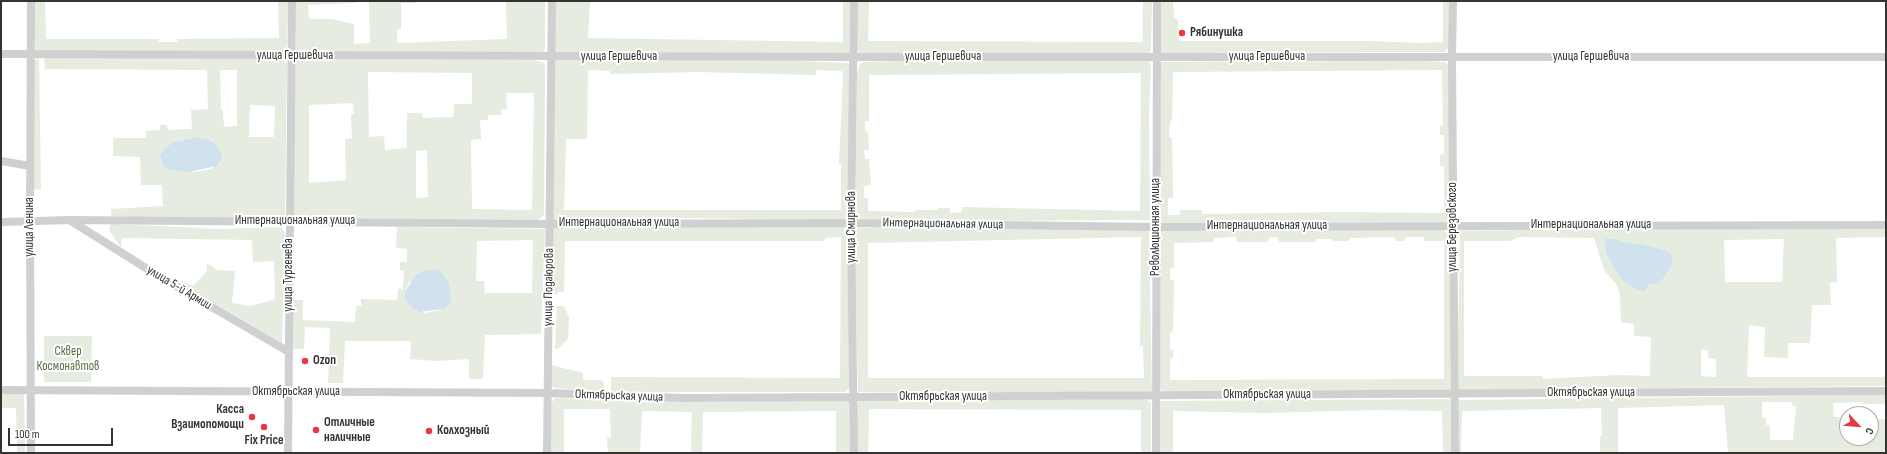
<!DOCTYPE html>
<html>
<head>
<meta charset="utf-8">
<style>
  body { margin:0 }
  #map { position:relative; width:1887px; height:454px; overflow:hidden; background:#fff; font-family:"Sofia Sans Condensed",sans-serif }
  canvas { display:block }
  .frame { position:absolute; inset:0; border:2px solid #333; pointer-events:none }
  .north { position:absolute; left:1839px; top:406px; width:40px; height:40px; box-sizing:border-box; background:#fff; border:1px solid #adadad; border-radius:50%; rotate:116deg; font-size:11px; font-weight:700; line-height:16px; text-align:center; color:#333 }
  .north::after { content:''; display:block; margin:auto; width:14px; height:18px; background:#e63946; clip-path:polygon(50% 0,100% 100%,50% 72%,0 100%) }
  .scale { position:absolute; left:8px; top:428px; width:105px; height:18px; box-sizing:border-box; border:2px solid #333; border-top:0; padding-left:5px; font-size:12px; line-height:14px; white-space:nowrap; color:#333; -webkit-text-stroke:3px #fff; paint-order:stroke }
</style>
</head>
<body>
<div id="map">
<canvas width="1887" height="454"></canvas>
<div class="frame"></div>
<div class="north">С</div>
<div class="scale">100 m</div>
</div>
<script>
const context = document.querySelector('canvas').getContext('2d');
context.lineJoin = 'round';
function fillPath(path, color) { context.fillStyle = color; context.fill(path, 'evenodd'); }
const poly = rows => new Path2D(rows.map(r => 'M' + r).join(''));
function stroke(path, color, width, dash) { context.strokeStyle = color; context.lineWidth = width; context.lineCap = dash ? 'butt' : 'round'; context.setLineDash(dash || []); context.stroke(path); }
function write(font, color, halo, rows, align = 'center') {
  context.font = font + ' "Sofia Sans Condensed",sans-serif'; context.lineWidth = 4; context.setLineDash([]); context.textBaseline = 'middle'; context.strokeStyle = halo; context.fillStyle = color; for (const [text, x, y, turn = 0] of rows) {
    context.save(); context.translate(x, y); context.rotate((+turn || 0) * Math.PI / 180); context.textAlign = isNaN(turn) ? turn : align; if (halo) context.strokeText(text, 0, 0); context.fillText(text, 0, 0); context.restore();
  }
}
const green = poly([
  [33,1,45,1,46,39,159,39,159,42,177,42,177,39,279,38,278,1,288,1,287,44,285,50,279,53,36,50,35,48],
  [296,1,357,1,356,3,308,5,309,19,332,19,354,24,354,44,370,43,369,1,417,1,417,3,401,3,401,29,397,29,397,43,507,39,506,1,545,1,545,49,542,53,297,51,296,48],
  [555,1,590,1,588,38,843,42,843,1,850,1,849,54,555,52],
  [857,1,869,1,868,41,1143,42,1143,1,1152,1,1151,51,1149,53,860,54,856,48],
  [1159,1,1173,1,1174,18,1178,20,1179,41,1369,41,1420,43,1443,42,1443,1,1449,1,1449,46,1445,52,1159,53],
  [39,57,41,190,33,189,34,61],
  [44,57,283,59,287,64,285,216,283,218,196,220,111,216,111,209,163,206,162,185,141,185,140,157,113,156,113,138,146,138,146,131,160,130,160,125,167,125,168,130,192,129,191,110,208,109,207,70,45,69],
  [220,70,237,70,237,126,224,127,223,110,221,110],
  [250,105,275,106,274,137,249,137],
  [198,137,208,139,214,143,221,152,220,163,211,169,196,172,169,170,174,142],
  [296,59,533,60,542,62,545,65,545,73,544,215,538,220,294,218,292,215,294,61],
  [368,72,472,73,472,104,454,104,453,117,423,118,422,113,407,113,407,148,385,150,384,136,369,137],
  [506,93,534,93,532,210,472,209,471,140,481,139,480,120,488,120,488,115,501,115,501,109,507,109],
  [353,103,354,114,351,115,352,138,345,139,346,180,309,183,309,105],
  [427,150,428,197,416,198,416,151],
  [557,59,796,61,848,63,850,65,847,216,843,220,688,218,553,220,555,61],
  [588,70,610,71,610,74,699,72,816,75,816,70,842,71,843,76,839,163,841,164,841,210,564,210,566,139,587,139],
  [936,60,1149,61,1151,67,1149,114,1150,220,941,221,857,219,855,217,857,74,860,64,863,62],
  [1141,73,1140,211,962,207,962,212,950,213,950,208,938,208,938,210,915,210,915,212,868,211,868,198,864,198,864,186,871,185,869,159,865,159,864,150,869,150,868,132,865,131,865,121,869,121,869,75],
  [1419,61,1445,62,1449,65,1451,215,1447,222,1159,223,1160,62],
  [1442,70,1443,126,1440,126,1440,135,1444,135,1444,154,1440,155,1440,166,1444,166,1444,213,1341,212,1202,214,1202,210,1180,210,1180,215,1168,215,1168,198,1173,198,1172,138,1169,137,1170,121,1172,121,1173,72],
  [111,224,221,229,282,227,285,234,282,343,181,284,182,281,193,286,207,271,207,264,211,265,216,270,235,271,232,303,251,306,275,299,274,261,253,262,252,240,122,238,121,248,109,230],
  [1886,225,1886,237,1836,238,1837,282,1830,283,1831,305,1812,305,1810,343,1788,343,1788,358,1764,357,1765,327,1749,325,1747,377,1886,377,1886,386,1457,390,1460,231],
  [1519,237,1594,238,1604,270,1616,284,1620,294,1621,322,1634,324,1634,336,1651,337,1650,376,1619,375,1543,379,1542,376,1464,376,1464,241,1510,241],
  [1617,239,1624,242,1641,244,1651,247,1672,265,1664,278,1657,284,1650,284,1646,290,1615,270,1606,253,1604,240],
  [1784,239,1782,282,1725,282,1724,240],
  [1701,350,1708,350,1708,358,1716,359,1716,377,1701,376],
  [839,226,843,227,848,233,851,384,848,390,845,392,611,392,611,377,840,378,841,237,825,238,825,241,565,241,564,292,558,292,557,295,553,293,553,228],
  [1057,226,1147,229,1149,231,1152,392,858,392,854,228],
  [1141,237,1140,346,1143,346,1144,378,868,378,868,243],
  [397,227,545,229,541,334,485,335,483,379,469,379,469,359,438,361,410,359,411,341,345,341,343,383,328,383,330,328,305,327,304,349,293,349,293,300,303,300,303,320,355,322,356,306,361,306,361,299,397,300,398,289,403,289,404,271,400,270,400,262,407,262,407,249,396,248],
  [533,240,532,293,485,293,484,281,476,281,477,241],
  [410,281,444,309,425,313,405,298,405,290],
  [1442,229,1450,235,1450,390,1163,391,1160,389,1159,230],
  [1236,237,1237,242,1268,242,1269,237,1278,237,1279,242,1315,242,1316,239,1333,239,1333,241,1349,241,1350,238,1395,237,1396,241,1405,241,1405,237,1424,237,1424,241,1444,241,1444,379,1170,380,1170,358,1173,358,1173,350,1170,350,1170,332,1173,331,1174,280,1170,280,1170,269,1174,268,1174,243,1213,242,1214,238],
  [557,306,564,306,569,318,568,339,558,349,555,349],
  [44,336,92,336,91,382,44,382],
  [551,365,583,373,583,380,601,380,604,383,604,392,554,388,551,385],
  [1,393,22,393,24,395,25,453,17,453,16,408,1,408],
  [1886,395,1886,404,1863,404,1863,402,1833,403,1834,417,1847,417,1847,438,1871,438,1871,420,1886,419,1886,453,1728,453,1724,405,1618,408,1618,453,1600,453,1600,436,1602,436,1601,408,1462,411,1461,453,1457,453,1457,400],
  [1762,402,1792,402,1792,406,1796,406,1793,440,1770,440,1770,425,1766,425,1766,418,1762,418],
  [555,398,704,402,851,400,850,453,836,453,836,411,703,412,702,453,691,453,692,412,642,411,640,453,608,453,607,438,611,438,610,409,564,409,564,453,550,453,552,402],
  [1146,399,1151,403,1151,453,1141,453,1141,410,869,409,868,453,855,453,856,400],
  [1450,399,1451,453,1443,453,1442,411,1377,410,1264,413,1173,411,1173,453,1159,453,1160,401]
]);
const water = poly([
  [198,137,208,139,214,143,221,152,222,159,217,166,189,172,169,170,164,166,160,156,164,149,174,142],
  [1604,239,1617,239,1624,242,1641,244,1664,250,1670,253,1672,258,1672,265,1664,278,1657,284,1650,284,1646,290,1643,291,1632,287,1623,281,1615,270,1606,253],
  [434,269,439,270,444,275,449,283,451,301,444,309,419,312,408,304,405,298,405,291,416,275,421,272]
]);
const street = poly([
  [31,1,30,222,31,453],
  [1453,1,1452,57,1455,453],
  [1,54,854,57,1886,57],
  [1,161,30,166],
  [71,221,157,275,289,352],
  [1,222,70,220,550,224,851,223,1156,227,1886,225],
  [1,390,548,393,682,398,1886,391],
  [288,453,292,1],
  [547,453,552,1],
  [854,453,851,223,854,1],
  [1156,453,1157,1]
]);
const markers = [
  [1182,33,4,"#e63946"],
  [305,361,4,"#e63946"],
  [252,417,4,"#e63946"],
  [264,427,4,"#e63946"],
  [316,430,4,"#e63946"],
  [429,431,4,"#e63946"]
];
const poiNames = [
  ["Рябинушка",1190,33],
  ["Ozon",313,361],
  ["Касса",244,410,"right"],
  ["Взаимопомощи",244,425,"right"],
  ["Отличные",324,423],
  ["наличные",324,438],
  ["Колхозный",437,431],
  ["Fix Price",264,441,"center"]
];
const streetNames = [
  ["улица Гершевича",295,56],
  ["улица Гершевича",619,57],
  ["улица Гершевича",943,57],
  ["улица Гершевича",1267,57],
  ["улица Гершевича",1591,57],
  ["Интернациональная улица",295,221],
  ["Интернациональная улица",619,223],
  ["Интернациональная улица",943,224,1],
  ["Интернациональная улица",1591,225],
  ["Интернациональная улица",1267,226],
  ["улица Ленина",30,227,-90],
  ["улица Смирнова",852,227,-90],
  ["Революционная улица",1156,227,-90],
  ["улица Березовского",1453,227,-90],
  ["улица Тургенева",289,275,-90],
  ["улица Подаюрова",549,287,-89],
  ["улица 5-й Армии",179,288,31],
  ["Октябрьская улица",296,392],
  ["Октябрьская улица",1591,393],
  ["Октябрьская улица",1267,395],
  ["Октябрьская улица",619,396,2],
  ["Октябрьская улица",943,397]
];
const parkNames = [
  ["Сквер",68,352],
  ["Космонавтов",68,367]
];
fillPath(green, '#e6ecdf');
fillPath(water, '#cfe2ee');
stroke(street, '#d0d0d0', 8);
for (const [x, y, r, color] of markers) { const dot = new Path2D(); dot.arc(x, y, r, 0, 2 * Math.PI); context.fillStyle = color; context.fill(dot); stroke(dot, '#fff', 1.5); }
write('bold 13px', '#333', '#fff', poiNames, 'left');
write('13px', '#333', '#fff', streetNames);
write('13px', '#56703f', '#fff', parkNames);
</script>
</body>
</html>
